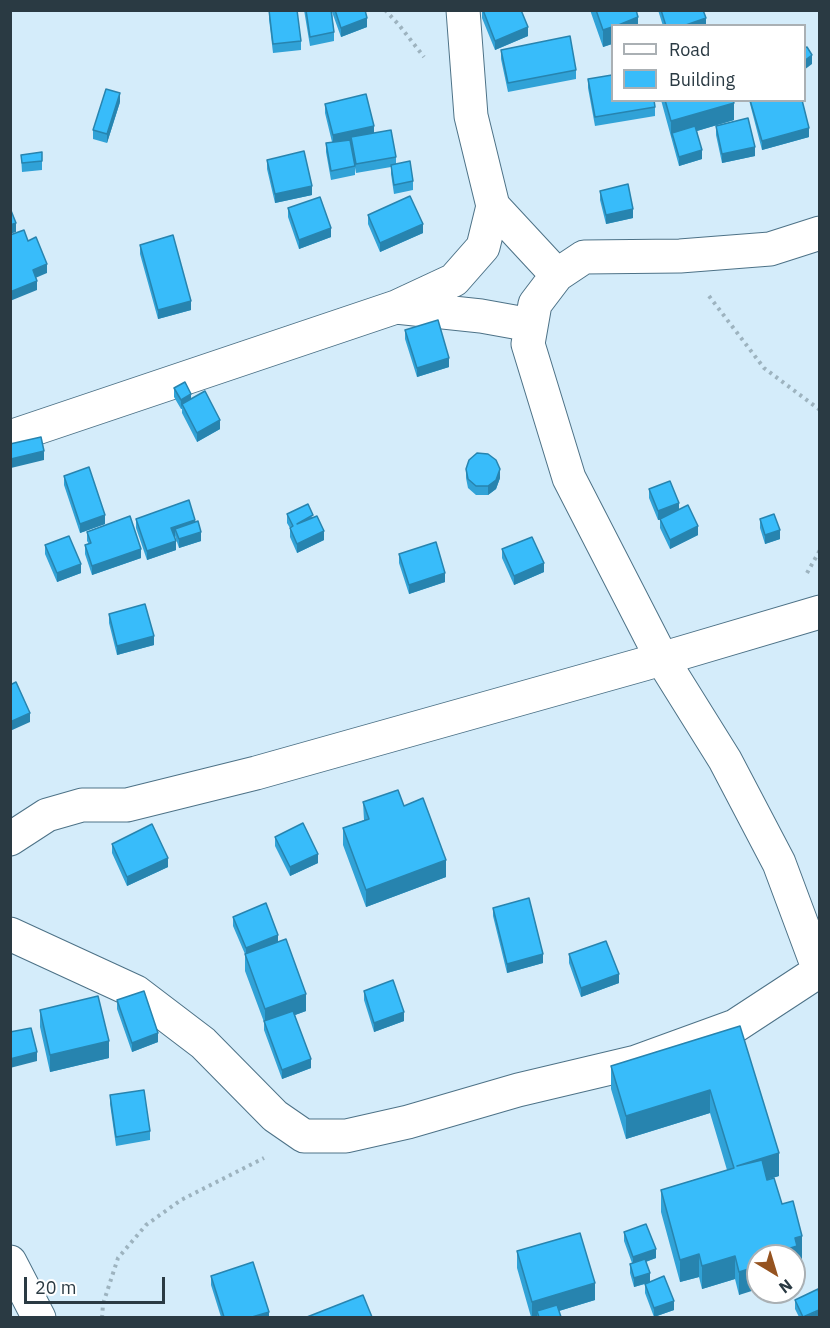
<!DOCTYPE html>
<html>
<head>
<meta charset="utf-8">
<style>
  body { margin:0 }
  #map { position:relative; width:830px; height:1328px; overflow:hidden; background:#d4ecfa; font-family:"IBM Plex Sans",sans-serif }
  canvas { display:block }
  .frame { position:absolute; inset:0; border:12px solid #2a3a43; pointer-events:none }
  .legend { position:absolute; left:611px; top:24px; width:195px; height:78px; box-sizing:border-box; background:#fff; border:2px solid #aab0b4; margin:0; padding:8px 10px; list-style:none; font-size:18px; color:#2a3a43 }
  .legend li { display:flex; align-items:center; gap:12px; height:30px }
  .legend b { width:30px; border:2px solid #aab0b4 }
  .north { position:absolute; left:746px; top:1244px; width:60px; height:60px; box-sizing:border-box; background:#fff; border:2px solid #aab0b4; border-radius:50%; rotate:142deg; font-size:16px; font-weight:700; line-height:24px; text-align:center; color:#2a3a43 }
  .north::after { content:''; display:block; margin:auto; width:21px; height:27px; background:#955320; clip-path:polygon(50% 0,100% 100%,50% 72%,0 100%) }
  .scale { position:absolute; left:24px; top:1277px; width:141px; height:27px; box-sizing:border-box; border:3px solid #2a3a43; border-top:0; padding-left:8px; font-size:18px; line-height:21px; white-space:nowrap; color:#2a3a43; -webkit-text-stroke:4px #fff; paint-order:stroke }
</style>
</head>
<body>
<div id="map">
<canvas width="830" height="1328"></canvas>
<div class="frame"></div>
<ul class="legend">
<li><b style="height:8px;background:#fff"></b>Road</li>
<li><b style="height:16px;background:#38bcfa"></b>Building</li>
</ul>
<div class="north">N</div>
<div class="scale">20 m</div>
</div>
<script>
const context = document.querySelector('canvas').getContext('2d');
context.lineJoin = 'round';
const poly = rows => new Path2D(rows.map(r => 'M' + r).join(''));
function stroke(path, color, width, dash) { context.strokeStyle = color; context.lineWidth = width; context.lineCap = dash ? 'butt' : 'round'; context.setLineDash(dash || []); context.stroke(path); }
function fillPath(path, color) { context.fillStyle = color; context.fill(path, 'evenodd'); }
const path = poly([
  [385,10,399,25,424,57],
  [709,296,764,368,820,410],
  [807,573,820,550],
  [102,1318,103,1304,118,1258,146,1225,181,1200,264,1158]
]);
const street = poly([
  [493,206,557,275],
  [820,233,770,249,680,256,584,257,557,275,535,304,528,344,569,478,662,659,725,760,779,863,820,973],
  [396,307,481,316,531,325],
  [10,437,396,307,454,280,483,247,493,206,471,116,463,10],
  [10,839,47,815,82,805,127,805,256,773,644,664,820,612],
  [10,934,136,992,203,1043,275,1116,304,1136,346,1136,408,1122,518,1090,636,1062,735,1026,819,971],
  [10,1262,39,1318]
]);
const wall = poly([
  [269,10,301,41,301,50,273,53,269,19],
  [304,10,365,10,367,27,341,37,332,12,334,32,334,41,310,46],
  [482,10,521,10,528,36,495,50,482,18],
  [590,10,636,10,638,26,612,26,612,44,603,47],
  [658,10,703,10,706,26,663,26],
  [501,50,576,70,576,79,508,92,501,59],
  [588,79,655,107,655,116,595,126,588,88],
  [661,100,733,100,734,120,697,131,702,159,679,166],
  [749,100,802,100,809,137,762,150],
  [120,102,107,143,93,139,93,130],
  [325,104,374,133,396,157,396,164,413,181,413,190,394,194,391,174,391,167,356,173,351,146,351,140,350,140,355,166,355,175,331,180,326,152,326,143,332,142,325,113],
  [716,126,755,156,722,163,716,135],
  [21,155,42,161,42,170,22,172],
  [267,160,312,195,275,203,267,169],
  [600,191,633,218,606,224,600,200],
  [288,208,331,237,299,249,288,217],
  [368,215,423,233,380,252,368,224],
  [140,245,191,310,158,319,140,254],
  [405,330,449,367,417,377,405,339],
  [174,388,191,399,220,429,197,442,182,413,182,409,181,409,174,397],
  [466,469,500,478,496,489,488,495,476,495,468,488,466,478],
  [64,476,105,524,80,533,64,485],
  [649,489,679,510,698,535,670,549,660,528,660,520,658,520,649,498],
  [287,514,313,517,324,540,297,553,290,537,290,528,287,523],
  [136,519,195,522,201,541,179,548,175,536,174,536,176,550,147,560,136,528],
  [760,519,780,539,765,544,760,528],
  [87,532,141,558,92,575,85,554,85,545,89,544,87,541],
  [45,545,81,573,57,582,45,554],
  [502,549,544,572,514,585,502,558],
  [399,554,445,582,409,594,399,563],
  [109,614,154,645,117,655,109,623],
  [363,802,404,806,446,877,366,907,343,845,343,828,364,820],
  [275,837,318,863,290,876,275,846],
  [112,844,168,867,127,886,112,853],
  [819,903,819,917,818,913,818,904],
  [493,908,543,963,507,973,493,916],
  [233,917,306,1011,295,1015,311,1068,282,1079,264,1030,264,1022,245,971,245,954,233,926],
  [569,954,619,983,581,997,569,963],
  [364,991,404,1021,374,1032,364,1000],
  [117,1000,158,1042,132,1052,117,1009],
  [40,1010,109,1058,50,1072,40,1027],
  [740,1026,779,1176,767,1179,782,1204,802,1259,797,1260,797,1269,794,1270,794,1256,739,1295,735,1279,702,1289,699,1277,680,1282,661,1212,661,1190,727,1170,710,1113,626,1139,611,1089,611,1066],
  [110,1095,150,1131,150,1140,116,1146,110,1104],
  [624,1232,656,1258,646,1262,650,1282,674,1310,654,1317,645,1293,645,1284,634,1287,630,1273,630,1264,632,1263,624,1241],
  [517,1251,595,1300,559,1311,561,1317,531,1317,517,1268],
  [211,1276,269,1317,221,1317,211,1285],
  [795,1300,819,1317,799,1317,795,1309]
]);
const shadedWall = poly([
  [638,17,638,26,616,26],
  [367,18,367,27,341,37,341,28],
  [706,18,706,26,683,26],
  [528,27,528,36,495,50,495,41],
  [612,27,612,44,603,47,603,30],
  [812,55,812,64,804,70,804,61],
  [120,93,120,102,107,143,107,134],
  [734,103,734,120,673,138,672,133,671,138,671,121],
  [374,126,374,135,351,137,351,140,333,144,333,135],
  [809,128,809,137,762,150,762,141],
  [755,147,755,156,722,163,722,154],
  [702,150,702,159,679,166,679,157],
  [312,186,312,195,275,203,275,194],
  [633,209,633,218,606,224,606,215],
  [16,223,16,232,10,234,10,225],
  [423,224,423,233,380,252,380,243],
  [331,228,331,237,299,249,299,240],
  [47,264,47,273,33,279,33,270],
  [37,281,37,290,10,301,10,292],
  [191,301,191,310,158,319,158,310],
  [449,358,449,367,417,377,417,368],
  [191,394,191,403,182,404,181,409,181,400],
  [220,420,220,429,197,442,197,433],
  [44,451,44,460,11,468,11,459],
  [500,469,500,478,496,489,488,495,488,486],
  [679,503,679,512,658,520,658,511],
  [105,515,105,524,80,533,80,524],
  [195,520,195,529,175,529,175,536,171,537,171,528],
  [698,526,698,535,670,549,670,540],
  [780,530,780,539,765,544,765,535],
  [324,531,324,540,297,553,297,544],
  [201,532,201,541,179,548,179,539],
  [176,541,176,550,147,560,147,551],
  [141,549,141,558,92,575,92,566],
  [544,563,544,572,514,585,514,576],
  [81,564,81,573,57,582,57,573],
  [445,573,445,582,409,594,409,585],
  [154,636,154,645,117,655,117,646],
  [30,713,30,722,10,731,10,722],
  [318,854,318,863,290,876,290,867],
  [168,858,168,867,127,886,127,877],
  [446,860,446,877,366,907,366,890],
  [278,935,278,944,246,957,246,948],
  [543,954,543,963,507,973,507,964],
  [619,974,619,983,581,997,581,988],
  [306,994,306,1011,265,1026,265,1009],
  [404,1012,404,1021,374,1032,374,1023],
  [158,1033,158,1042,132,1052,132,1043],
  [109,1041,109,1058,50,1072,50,1055],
  [37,1052,37,1061,10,1068,10,1059],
  [311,1059,311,1068,282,1079,282,1070],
  [710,1090,710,1113,626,1139,626,1116],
  [779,1153,779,1176,737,1189,737,1166],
  [802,1236,802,1259,797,1260,797,1269,794,1270,794,1256,768,1256,768,1255,795,1238],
  [656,1249,656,1258,633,1266,633,1257],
  [699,1254,699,1277,680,1282,680,1260],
  [735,1256,735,1279,702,1289,702,1266],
  [758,1266,758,1289,739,1295,739,1272],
  [650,1273,650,1282,634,1287,634,1278],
  [595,1283,595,1300,539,1317,537,1311,537,1317,532,1317,532,1302],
  [674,1301,674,1310,654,1317,654,1308],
  [819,1310,819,1317,805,1317],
  [269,1312,269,1317,252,1317]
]);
const building = poly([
  [269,10,297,10,301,41,273,44,269,10],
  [306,10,331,10,334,32,310,37,306,10],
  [335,10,365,10,367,18,341,28,335,10],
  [483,10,521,10,528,27,495,41,483,10],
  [596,10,636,10,638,17,616,26,612,26,612,27,603,30,596,10],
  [661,10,703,10,706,18,683,26,666,26,661,10],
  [570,36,576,70,508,83,501,50,570,36],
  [807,47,812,55,804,61,804,48,807,47],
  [612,75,612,100,654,100,655,107,595,117,588,79,612,75],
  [106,89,120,93,107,134,93,130,106,89],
  [366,94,374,126,333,135,325,104,366,94],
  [665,100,733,100,734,103,671,121,665,100],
  [750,100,802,100,809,128,762,141,750,100],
  [748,118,755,147,722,154,716,126,748,118],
  [695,126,702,150,679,157,672,133,695,126],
  [391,130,396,157,356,164,351,137,391,130],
  [350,140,355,166,331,171,326,143,350,140],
  [304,151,312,186,275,194,267,160,304,151],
  [42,152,42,161,22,163,21,155,42,152],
  [410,161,413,181,394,185,391,165,410,161],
  [628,184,633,209,606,215,600,191,628,184],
  [410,196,423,224,380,243,368,215,410,196],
  [320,197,331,228,299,240,288,208,320,197],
  [10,208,16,223,10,225,10,208],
  [24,230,28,241,36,237,47,264,33,270,37,281,10,292,10,235,24,230],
  [173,235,191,301,158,310,140,245,173,235],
  [438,320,449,358,417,368,405,330,438,320],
  [185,382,191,394,181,400,174,388,185,382],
  [205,391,220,420,197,433,182,404,205,391],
  [41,437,44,451,11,459,10,444,41,437],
  [477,453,488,454,496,460,500,469,496,480,488,486,476,486,468,479,466,469,469,460,477,453],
  [89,467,105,515,80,524,64,476,89,467],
  [670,481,679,503,658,511,649,489,670,481],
  [189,500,195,520,171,528,176,541,147,551,136,519,189,500],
  [308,504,313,515,297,524,317,516,324,531,297,544,290,528,293,526,287,514,308,504],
  [688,505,698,526,670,540,660,519,688,505],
  [774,514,780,530,765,535,760,519,774,514],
  [130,516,141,549,92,566,85,545,91,543,87,532,130,516],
  [198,521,201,532,179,539,175,529,198,521],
  [69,536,81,564,57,573,45,545,69,536],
  [532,537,544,563,514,576,502,549,532,537],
  [436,542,445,573,409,585,399,554,436,542],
  [145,604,154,636,117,646,109,614,145,604],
  [16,682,30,713,10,722,10,685,16,682],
  [398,790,404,806,423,798,446,860,366,890,343,828,369,819,363,802,398,790],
  [303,823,318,854,290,867,275,837,303,823],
  [152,824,168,858,127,877,112,844,152,824],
  [529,898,543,954,507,964,493,908,529,898],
  [266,903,278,935,246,948,233,917,266,903],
  [286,939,306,994,265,1009,245,954,286,939],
  [606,941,619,974,581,988,569,954,606,941],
  [393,980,404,1012,374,1023,364,991,393,980],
  [144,991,158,1033,132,1043,117,1000,144,991],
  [98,996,109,1041,50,1055,40,1010,98,996],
  [293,1011,311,1059,282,1070,264,1021,293,1011],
  [740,1026,779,1153,737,1166,762,1160,767,1180,774,1178,782,1204,793,1201,802,1236,795,1238,797,1246,768,1255,768,1256,758,1256,758,1266,739,1272,735,1256,702,1266,699,1254,680,1260,661,1190,734,1168,710,1090,626,1116,611,1066,740,1026],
  [31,1028,37,1052,10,1059,10,1032,31,1028],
  [144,1090,150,1131,116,1137,110,1095,144,1090],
  [646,1224,656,1249,633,1257,624,1232,646,1224],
  [580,1233,595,1283,532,1302,517,1251,580,1233],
  [645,1259,650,1273,634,1278,630,1264,645,1259],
  [253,1262,269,1312,252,1317,224,1317,211,1276,253,1262],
  [664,1276,674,1301,654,1308,645,1284,664,1276],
  [818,1289,819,1293,819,1310,803,1317,795,1300,818,1289],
  [363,1295,372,1317,307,1317,363,1295],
  [557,1305,561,1317,539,1317,537,1311,557,1305]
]);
stroke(street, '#4d7287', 35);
stroke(path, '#9db3bf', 4, [3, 4.5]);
stroke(street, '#fff', 33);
fillPath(wall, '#30a2d7');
fillPath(shadedWall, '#2784af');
fillPath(building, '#38bcfa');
stroke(building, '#2784af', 1.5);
</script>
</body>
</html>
